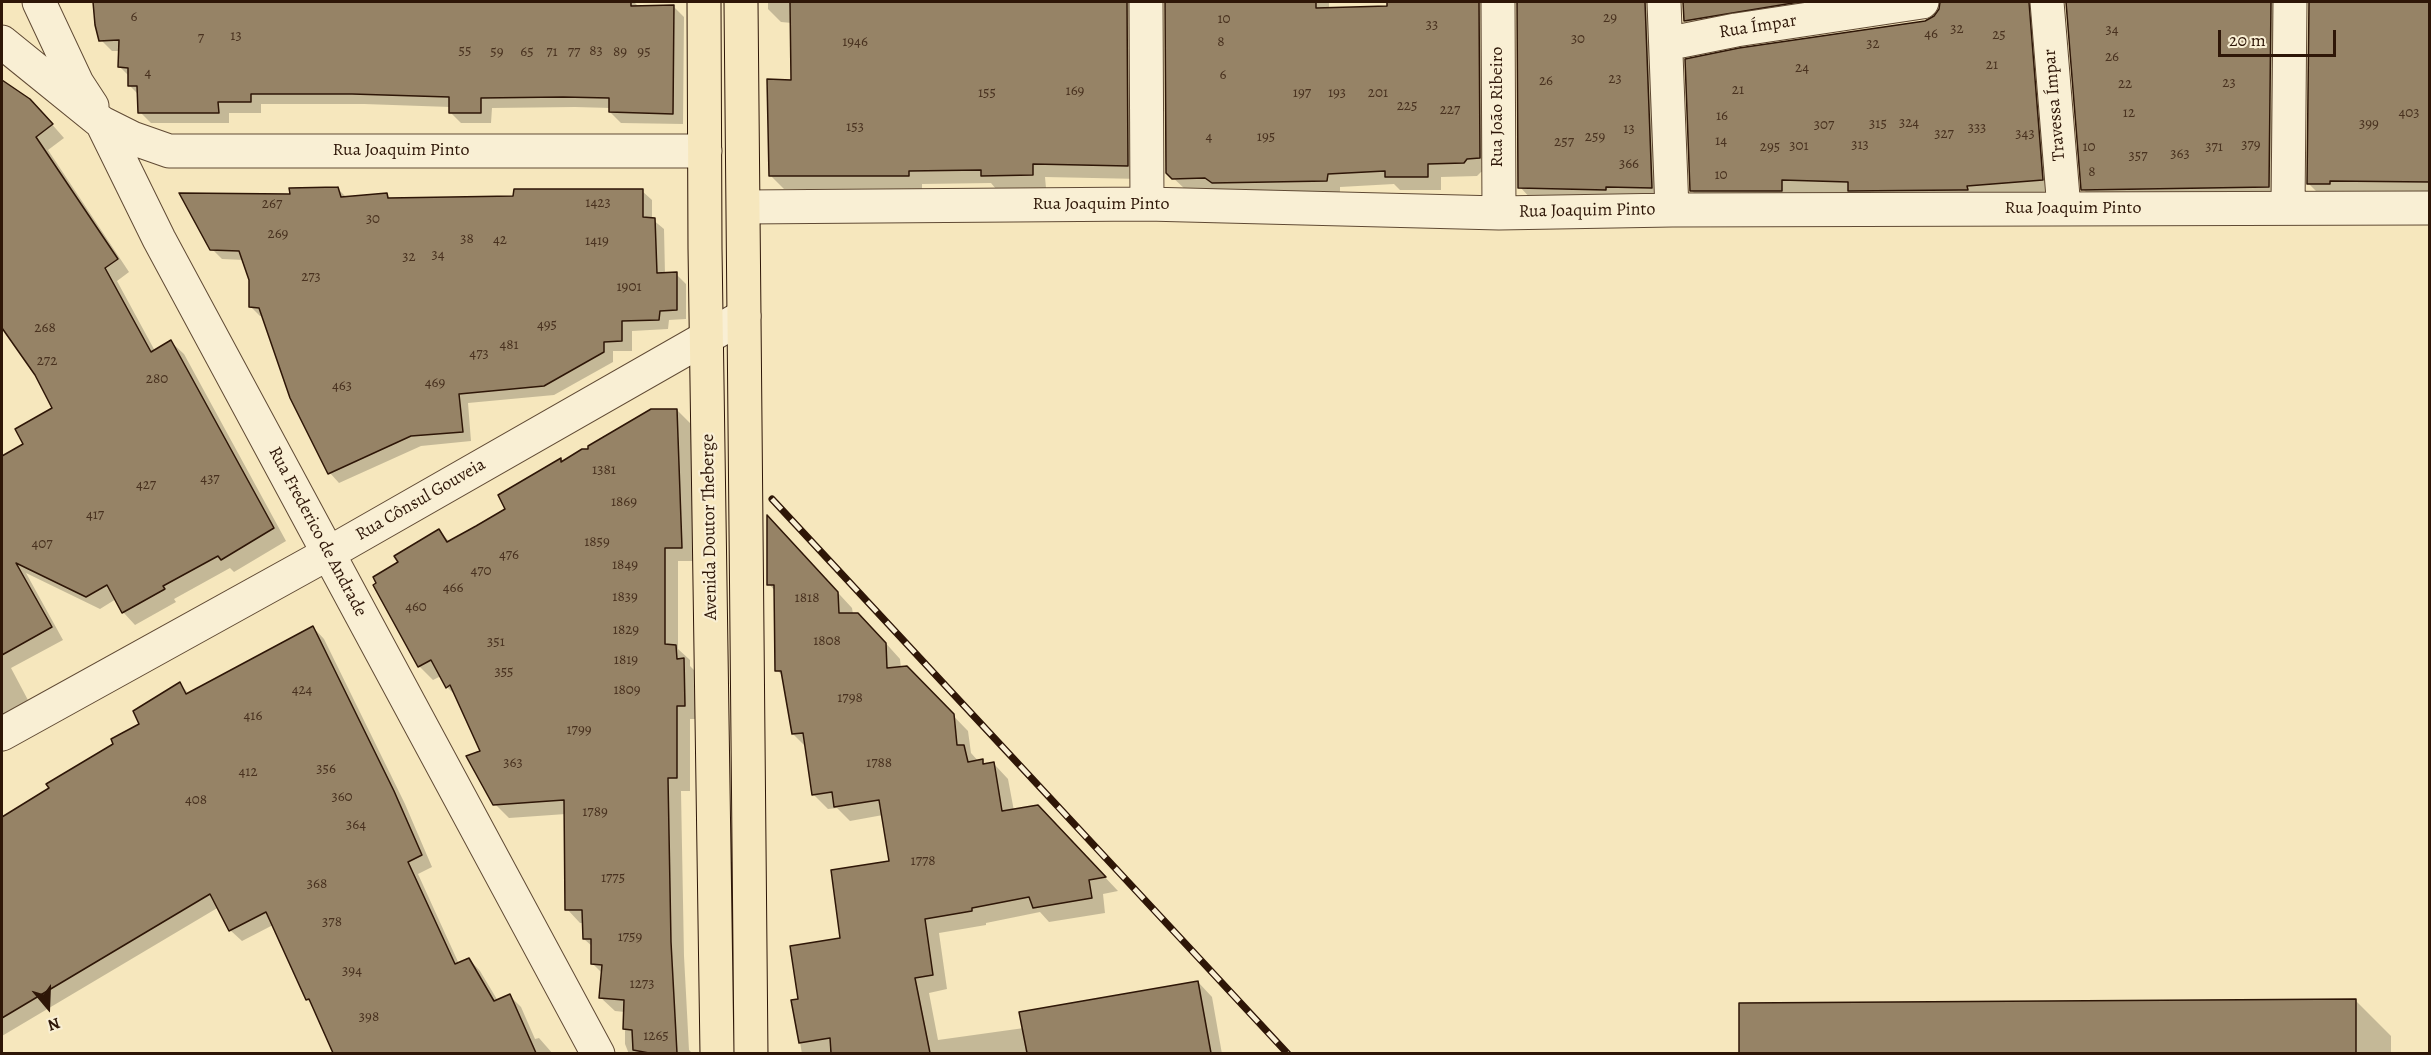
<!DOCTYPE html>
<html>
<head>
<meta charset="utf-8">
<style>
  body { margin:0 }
  #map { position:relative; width:2431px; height:1055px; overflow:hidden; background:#f6e7bd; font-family:Alegreya,serif }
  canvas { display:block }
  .frame { position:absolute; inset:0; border:3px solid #2e1607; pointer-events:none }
  .north { position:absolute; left:18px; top:977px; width:60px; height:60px; -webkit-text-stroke:4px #f9efd4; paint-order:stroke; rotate:161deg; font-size:16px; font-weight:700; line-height:24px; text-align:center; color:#2e1607 }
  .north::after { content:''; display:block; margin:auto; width:21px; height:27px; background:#2e1607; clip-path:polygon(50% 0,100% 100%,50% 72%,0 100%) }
  .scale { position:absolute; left:2218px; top:30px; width:118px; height:27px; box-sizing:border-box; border:3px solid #2e1607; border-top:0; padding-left:8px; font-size:18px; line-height:21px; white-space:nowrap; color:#2e1607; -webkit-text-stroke:4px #f9efd4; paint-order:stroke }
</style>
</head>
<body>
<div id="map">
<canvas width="2431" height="1055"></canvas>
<div class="frame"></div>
<div class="north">N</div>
<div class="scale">20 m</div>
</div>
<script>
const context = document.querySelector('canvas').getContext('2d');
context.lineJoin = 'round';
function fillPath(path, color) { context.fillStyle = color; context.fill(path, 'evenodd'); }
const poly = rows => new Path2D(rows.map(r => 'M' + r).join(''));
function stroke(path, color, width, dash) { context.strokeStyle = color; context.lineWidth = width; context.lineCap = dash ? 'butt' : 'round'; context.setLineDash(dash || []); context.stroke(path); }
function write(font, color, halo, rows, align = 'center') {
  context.font = font + ' Alegreya,serif'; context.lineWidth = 4.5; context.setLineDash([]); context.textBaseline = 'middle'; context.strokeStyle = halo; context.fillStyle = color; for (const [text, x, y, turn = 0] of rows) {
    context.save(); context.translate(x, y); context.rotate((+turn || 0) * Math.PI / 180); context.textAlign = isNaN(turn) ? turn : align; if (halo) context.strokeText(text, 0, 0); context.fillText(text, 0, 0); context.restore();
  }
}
const shadow = poly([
  [101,2,634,2,639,7,673,6,684,17,683,124,621,123,610,112,610,108,575,107,492,108,491,123,461,123,450,112,450,107,364,104,261,104,261,113,229,113,229,123,151,123,140,112,139,95,129,85,129,76,120,67,120,51,112,51,101,40,96,13],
  [768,2,1148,2,1141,179,1045,177,1046,188,996,189,991,183,922,184,922,189,784,189,770,175,793,81,792,23,781,22,768,9],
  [1166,2,1329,2,1329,9,1389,8,1389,2,1500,2,1493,171,1481,172,1477,176,1441,177,1441,190,1400,190,1394,184,1340,187,1340,193,1187,191,1167,172],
  [1518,2,1665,2,1665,200,1533,201,1520,187],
  [1684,2,1900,2,1698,34,1685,21],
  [1942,2,2048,2,2056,193,1854,195,1795,193,1795,204,1705,204,1692,191,1926,22,1935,17,1941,10],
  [2067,2,2292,2,2282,200,2096,203,2083,189],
  [2310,2,2430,2,2430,195,2322,197,2308,183],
  [2,93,42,113,64,138,48,150,129,272,117,281,155,351,171,342,184,354,286,541,234,572,230,568,174,599,176,602,135,625,123,612,116,599,100,609,26,573,63,640,11,668,29,702,2,718,2,457,25,444,53,409,36,374,2,325],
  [338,189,347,198,387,195,392,200,514,198,642,191,652,200,652,219,664,229,665,274,676,274,686,284,686,319,669,320,668,329,632,331,632,351,613,351,613,362,554,395,468,403,471,441,421,446,339,483,330,473,263,316,260,316,250,306,251,280,244,260,222,259,212,249,291,196],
  [677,410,691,424,695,561,678,561,678,649,690,660,690,666,697,673,698,719,690,719,690,791,681,791,684,956,689,1050,693,1054,629,1054,625,1044,625,1012,615,1011,601,998,603,974,593,964,593,947,584,939,584,923,580,923,567,909,566,814,509,818,495,804,482,751,456,696,447,687,441,676,433,680,419,666,400,563,439,531,450,542,506,510,561,460,563,463],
  [782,532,852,608,853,614,873,629,900,659,901,668,906,667,968,731,971,753,979,762,982,761,986,765,994,764,1008,779,1014,811,1053,822,1118,891,1103,894,1105,913,1049,922,1040,912,986,923,986,925,939,933,947,989,929,993,938,1040,1024,1028,1198,982,1212,997,1222,1054,802,1054,793,1001,799,1000,842,939,891,862,883,815,850,821,837,808,828,809,813,794,806,747,793,734,784,677,777,670,775,591,769,584],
  [313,627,324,639,405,804,432,867,418,874,459,964,469,959,480,971,498,1001,510,996,521,1007,535,1039,539,1038,553,1054,335,1054,314,1006,307,999,273,925,242,941,230,930,219,907,2,1036,2,819,51,789,115,744,141,724,180,684,189,694],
  [2355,1000,2391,1036,2391,1054,1740,1054,1740,1005]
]);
const building = poly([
  [93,2,631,2,631,6,674,5,673,114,609,112,609,98,563,97,481,98,481,113,449,113,449,97,352,94,251,94,251,102,218,102,219,113,138,113,137,86,128,86,128,68,118,67,119,40,99,41,95,25,93,2],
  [790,2,1127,2,1128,166,1033,164,1033,175,981,176,981,170,909,171,909,176,769,176,767,79,791,80,790,2],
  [1165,2,1316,2,1316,8,1387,6,1387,2,1479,2,1480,158,1467,159,1464,163,1428,164,1428,177,1385,177,1385,171,1328,174,1327,181,1212,183,1205,178,1172,179,1166,173,1165,2],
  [1517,2,1645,2,1652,188,1606,187,1606,190,1518,188,1517,2],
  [1683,2,1799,2,1684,21,1683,2],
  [1940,2,2029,2,2043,180,1967,186,1968,190,1959,190,1848,191,1848,182,1782,180,1782,191,1690,191,1685,59,1739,48,1925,21,1934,16,1939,9,1940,2],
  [2066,2,2271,2,2269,187,2081,190,2066,2],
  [2309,2,2430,2,2430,182,2330,181,2330,184,2307,184,2309,2],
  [2,80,30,99,53,124,36,137,118,259,105,268,151,352,171,340,274,528,221,560,218,556,163,586,165,589,122,613,107,585,86,597,16,563,52,627,2,655,2,456,23,444,15,429,52,408,35,375,2,328,2,80],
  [338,187,341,197,387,193,388,198,513,196,514,189,643,189,643,217,655,218,657,273,677,272,677,310,660,311,659,320,622,321,622,341,604,342,604,352,544,386,459,394,463,432,411,436,328,474,290,398,259,308,249,307,249,280,239,251,210,250,179,193,290,194,289,188,338,187],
  [651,409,677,409,682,548,665,548,665,644,676,645,677,659,684,658,685,706,677,706,677,778,668,778,671,942,677,1053,649,1053,633,1050,632,1030,623,1029,624,1000,599,998,602,965,591,964,591,939,583,939,582,910,565,910,564,800,493,805,466,756,480,751,450,685,446,688,431,660,418,667,373,585,376,583,373,577,398,562,394,556,439,529,447,542,476,526,505,509,498,495,561,458,561,462,582,449,588,449,588,446,651,409],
  [767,515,838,592,839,613,858,613,886,643,887,668,907,666,954,714,957,745,964,745,968,762,983,759,983,764,994,762,1002,811,1038,805,1106,877,1089,880,1092,898,1033,908,1029,897,972,908,972,911,925,919,933,975,915,978,930,1053,831,1053,830,1038,799,1043,791,1000,798,999,790,946,840,938,831,870,889,861,879,800,834,807,832,792,812,795,803,733,792,734,781,671,775,671,774,585,767,585,767,515],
  [313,626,394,791,422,855,408,862,455,964,469,958,494,1001,510,994,536,1053,333,1053,309,999,306,1000,266,912,229,931,210,894,2,1018,2,817,49,788,46,784,113,744,111,739,139,724,133,711,180,682,186,694,313,626],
  [1198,981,1211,1053,1027,1053,1019,1012,1198,981],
  [2356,999,2356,1053,1739,1053,1739,1003,2356,999]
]);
const minor = poly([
  [39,2,77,83,92,106],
  [1146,2,1147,204],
  [1498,2,1499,213],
  [1664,2,1672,210],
  [2047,2,2064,209],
  [2,42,102,123,159,239,598,1054],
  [1666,44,1736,30,1922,2],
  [102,123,132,138,169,151,705,151],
  [744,207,1147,204,1499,213,1672,210,2430,208],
  [2288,207,2290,2],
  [2,734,329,553,744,316]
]);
const major = poly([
  [704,2,705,248,717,1054],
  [741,2,751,1054]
]);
const rail = poly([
  [772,499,1288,1054]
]);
const numberNames = [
  ["6",134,17],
  ["29",1610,18],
  ["10",1224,19],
  ["33",1432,25],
  ["32",1957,29],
  ["34",2112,30],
  ["46",1931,34],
  ["25",1999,35],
  ["13",236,36],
  ["7",201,38],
  ["30",1578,39],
  ["1946",855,42],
  ["8",1221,42],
  ["32",1873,44],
  ["55",465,51],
  ["83",596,51],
  ["59",497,52],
  ["65",527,52],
  ["71",552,52],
  ["77",574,52],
  ["89",620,52],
  ["95",644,52],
  ["26",2112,57],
  ["21",1992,65],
  ["24",1802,68],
  ["4",148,73],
  ["6",1223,75],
  ["23",1615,79],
  ["26",1546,81],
  ["23",2229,83],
  ["22",2125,84],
  ["21",1738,90],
  ["169",1075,91],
  ["155",987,93],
  ["197",1302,93],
  ["193",1337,93],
  ["201",1378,93],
  ["225",1407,106],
  ["227",1450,110],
  ["12",2129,113],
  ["403",2409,113],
  ["16",1722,116],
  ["324",1909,123],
  ["315",1878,124],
  ["399",2369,124],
  ["307",1824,125],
  ["153",855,127],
  ["333",1977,128],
  ["13",1629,129],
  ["327",1944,134],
  ["343",2025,134],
  ["4",1209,137],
  ["195",1266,137],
  ["259",1595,137],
  ["14",1721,141],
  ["257",1564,142],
  ["313",1860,145],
  ["379",2251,145],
  ["301",1799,146],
  ["295",1770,147],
  ["10",2089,147],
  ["371",2214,147],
  ["363",2180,154],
  ["357",2138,156],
  ["366",1629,164],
  ["8",2092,172],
  ["10",1721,175],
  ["1423",598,203],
  ["267",272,204],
  ["30",373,219],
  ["269",278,234],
  ["38",467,239],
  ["42",500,240],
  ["1419",597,241],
  ["34",438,255],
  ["32",409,257],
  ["273",311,277],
  ["1901",629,287],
  ["495",547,325],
  ["268",45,328],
  ["481",509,345],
  ["473",479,354],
  ["272",47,361],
  ["280",157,379],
  ["469",435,383],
  ["463",342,386],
  ["1381",604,470],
  ["437",210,479],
  ["427",146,485],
  ["1869",624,502],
  ["417",95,515],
  ["1859",597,542],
  ["407",42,544],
  ["476",509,555],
  ["1849",625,565],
  ["470",481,571],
  ["466",453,588],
  ["1839",625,597],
  ["1818",807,598],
  ["460",416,607],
  ["1829",626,630],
  ["1808",827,641],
  ["351",496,642],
  ["1819",626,660],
  ["355",504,672],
  ["424",302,690],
  ["1809",627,690],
  ["1798",850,698],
  ["416",253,716],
  ["1799",579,730],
  ["363",513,763],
  ["1788",879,763],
  ["356",326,769],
  ["412",248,772],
  ["360",342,797],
  ["408",196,800],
  ["1789",595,812],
  ["364",356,825],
  ["1778",923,861],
  ["1775",613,878],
  ["368",317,884],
  ["378",332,922],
  ["1759",630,937],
  ["394",352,971],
  ["1273",642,984],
  ["398",369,1017],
  ["1265",656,1036]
];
const streetNames = [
  ["Rua Ímpar",1758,27,-9],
  ["Travessa Ímpar",2055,105,-95],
  ["Rua João Ribeiro",1498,107,-90],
  ["Rua Joaquim Pinto",401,151],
  ["Rua Joaquim Pinto",1101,205],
  ["Rua Joaquim Pinto",2073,209],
  ["Rua Joaquim Pinto",1587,211,-1],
  ["Rua Cônsul Gouveia",421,500,-30],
  ["Avenida Doutor Theberge",710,527,-91],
  ["Rua Frederico de Andrade",317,532,62]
];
fillPath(shadow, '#0003');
fillPath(building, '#968366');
stroke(building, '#2e1607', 1.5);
stroke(minor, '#604a34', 35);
stroke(major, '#2e1607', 35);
stroke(minor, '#f9efd4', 33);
stroke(major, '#f6e7bd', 33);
stroke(rail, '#2e1607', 7);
stroke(rail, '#f9efd4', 4.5, [14]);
write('15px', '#48311f', null, numberNames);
write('18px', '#2e1607', '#f9efd4', streetNames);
</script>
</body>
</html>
